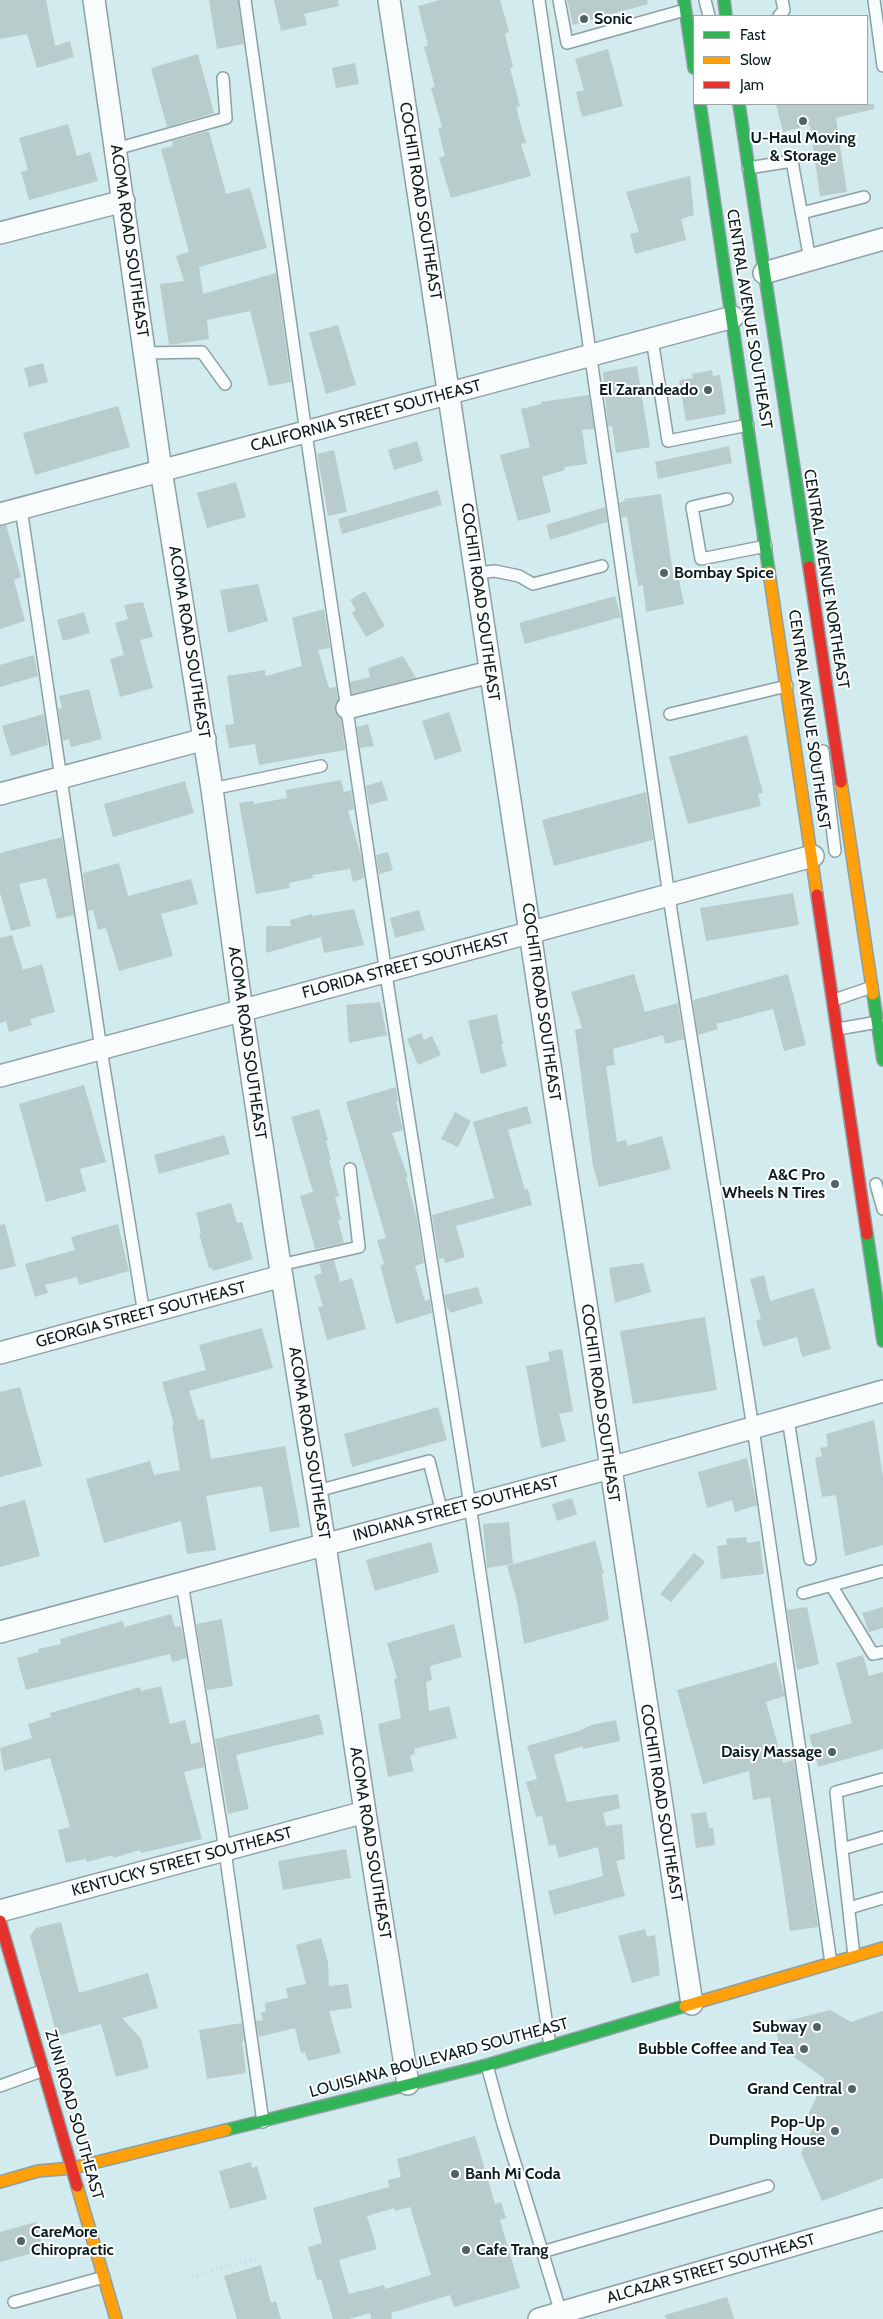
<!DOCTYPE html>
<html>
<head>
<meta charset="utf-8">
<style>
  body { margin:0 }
  #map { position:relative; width:883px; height:2319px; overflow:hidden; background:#d2ebef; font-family:Cabin,sans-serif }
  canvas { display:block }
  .legend { position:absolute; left:693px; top:15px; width:175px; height:90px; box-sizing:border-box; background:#fff; border:1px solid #9da4a5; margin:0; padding:6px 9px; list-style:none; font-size:15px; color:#0a1c1e }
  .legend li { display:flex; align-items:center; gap:10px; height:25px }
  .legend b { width:25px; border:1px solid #9da4a5 }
</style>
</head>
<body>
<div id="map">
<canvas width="883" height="2319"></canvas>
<ul class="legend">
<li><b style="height:6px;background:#30b455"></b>Fast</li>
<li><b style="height:6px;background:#ff9f0a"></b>Slow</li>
<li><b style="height:6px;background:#e5322d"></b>Jam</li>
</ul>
</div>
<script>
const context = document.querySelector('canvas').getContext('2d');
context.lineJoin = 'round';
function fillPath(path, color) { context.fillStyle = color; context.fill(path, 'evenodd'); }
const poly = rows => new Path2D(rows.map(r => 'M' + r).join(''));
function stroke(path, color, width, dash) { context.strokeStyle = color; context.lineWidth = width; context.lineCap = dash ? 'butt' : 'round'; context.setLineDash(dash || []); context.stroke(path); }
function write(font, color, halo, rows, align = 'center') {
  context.font = font + ' Cabin,sans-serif'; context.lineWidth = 4; context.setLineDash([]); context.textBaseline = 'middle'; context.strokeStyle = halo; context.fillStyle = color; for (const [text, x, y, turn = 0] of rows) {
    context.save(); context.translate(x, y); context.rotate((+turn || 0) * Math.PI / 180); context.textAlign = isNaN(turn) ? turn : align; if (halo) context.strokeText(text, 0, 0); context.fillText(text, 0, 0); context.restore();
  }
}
const building = poly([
  [0,0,46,0,55,46,70,41,74,57,37,68,27,34,0,39],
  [209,0,238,0,244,44,217,49],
  [274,0,338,0,339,6,304,14,307,25,281,31],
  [440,0,500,0,509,32,505,34,513,67,510,68,520,106,516,107,526,143,521,144,531,176,451,198,439,158,445,156,438,128,442,127,431,88,435,87,424,47,428,45,418,6],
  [567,0,647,0,648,4,573,25],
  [608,49,623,106,582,117,576,92,584,90,575,59],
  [198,54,214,113,167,127,151,68],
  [355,63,359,84,336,88,332,68],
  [776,104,874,104,874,109,836,118,847,192,820,196,810,125,783,132],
  [68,124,77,156,90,152,98,181,29,200,21,172,28,170,19,138],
  [209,131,226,194,250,188,267,248,199,267,203,294,276,273,291,382,269,386,250,311,207,320,209,339,169,345,160,284,184,281,176,256,189,252,161,149,173,146,172,141],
  [690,176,694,215,681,219,686,240,635,254,630,234,639,232,626,192],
  [338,325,356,385,326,394,309,333],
  [43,363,48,382,29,387,24,368],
  [637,366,650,447,616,453,612,426,608,427,603,372],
  [712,370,713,376,720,375,726,414,686,421,679,380,693,378,692,374],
  [589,395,594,429,582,430,587,464,564,467,565,470,542,477,551,512,518,521,500,455,530,447,521,409,541,404,541,402],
  [118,406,130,447,35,475,23,433],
  [417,441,423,461,394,470,388,450],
  [729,446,732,463,658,479,655,462],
  [334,450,347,512,328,516,317,454],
  [236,482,246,517,207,528,197,493],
  [438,490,442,505,342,534,338,519],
  [661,494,674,580,679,580,684,604,646,612,643,585,638,586,627,516,622,518,619,503,625,501,624,499],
  [605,507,607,522,550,540,546,525],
  [6,525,21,577,14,580,25,621,0,629,0,526],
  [258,584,268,621,228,633,220,590],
  [365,591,385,626,366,637,352,613,356,610,350,600],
  [615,596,621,617,525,644,519,623],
  [143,602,153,637,140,640,153,688,120,697,110,659,124,655,115,623,128,619,124,605],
  [324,609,330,648,318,650,329,688,336,687,338,700,335,711,341,718,345,750,259,765,255,744,229,748,225,725,234,724,227,676,265,670,266,676,302,666,292,618],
  [84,612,90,633,63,641,57,620],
  [34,655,38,676,0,687,0,665],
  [403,656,416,678,352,694,350,682,370,677,368,668],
  [89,689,102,739,71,747,69,739,63,741,58,709,62,708,59,696],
  [449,712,462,751,435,760,422,721],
  [44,714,48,745,11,756,2,726],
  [368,724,374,746,360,748,357,727],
  [747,735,763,793,758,794,761,806,688,824,669,757],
  [341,780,344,792,351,790,354,809,348,811,362,859,364,878,353,882,350,869,312,875,313,878,289,883,290,888,256,894,239,803,254,801,254,804,287,798,286,790],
  [185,781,194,813,113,837,104,804],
  [382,781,388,800,369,805,366,786],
  [646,792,653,840,554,866,542,820],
  [62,837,74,915,57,919,46,878,19,884,31,926,11,931,0,893,0,853],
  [388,852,393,870,379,874,376,855],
  [119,863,128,896,191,879,198,904,161,914,173,956,119,971,106,928,98,930,93,910,88,911,83,873],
  [793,893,799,925,706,941,700,908],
  [354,909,364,945,324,953,321,937,266,953,266,926,291,926,290,920,312,914,312,916],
  [419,910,425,930,395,938,390,918],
  [12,935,23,970,42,964,55,1012,30,1019,32,1025,9,1032,6,1021,0,1023,0,938],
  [634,974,645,1012,678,1003,684,1039,665,1044,663,1035,613,1049,615,1065,606,1066,617,1142,626,1140,628,1146,662,1136,671,1169,599,1187,593,1166,575,1030,582,1028,571,992],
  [788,974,806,1045,784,1051,773,1009,716,1024,718,1029,698,1035,693,1000],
  [380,1002,387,1035,349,1043,346,1005],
  [497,1014,503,1044,501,1044,507,1066,481,1074,468,1021],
  [421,1033,424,1040,432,1036,441,1055,418,1065,407,1039],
  [84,1085,106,1162,80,1169,86,1191,46,1202,19,1104],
  [396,1087,398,1101,396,1101,403,1130,392,1133,408,1177,406,1177,417,1219,424,1263,415,1266,425,1301,430,1299,432,1313,396,1324,380,1265,384,1264,377,1240,386,1238,346,1102],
  [527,1106,532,1123,508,1130,525,1190,528,1189,532,1205,456,1226,465,1257,445,1263,444,1258,439,1259,432,1215,494,1198,473,1122],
  [319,1109,328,1140,326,1141,331,1160,329,1160,339,1196,335,1197,341,1219,338,1220,344,1243,315,1249,300,1196,313,1192,291,1117],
  [455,1112,471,1121,458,1147,441,1139],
  [224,1135,230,1154,159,1174,154,1155],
  [231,1203,237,1223,242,1222,253,1259,213,1271,212,1268,209,1268,199,1234,201,1233,196,1213],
  [5,1224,16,1266,0,1270,0,1225],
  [118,1224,129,1271,79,1285,77,1277,45,1285,48,1293,35,1297,25,1264,75,1250,71,1237],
  [334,1260,340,1282,352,1278,366,1329,327,1340,318,1307,323,1306,314,1276,322,1273,319,1264],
  [643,1263,651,1292,615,1303,609,1268],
  [764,1275,770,1301,814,1288,831,1349,802,1357,797,1337,763,1347,756,1321,761,1319,750,1279],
  [478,1287,483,1303,450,1313,448,1308,447,1309,444,1295],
  [705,1317,717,1390,633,1404,620,1331],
  [262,1328,273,1368,189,1391,198,1420,204,1419,211,1459,285,1446,300,1527,270,1532,262,1486,206,1496,216,1550,187,1554,181,1521,104,1543,86,1479,150,1461,154,1475,180,1470,172,1425,174,1425,162,1382,206,1370,199,1345],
  [562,1349,573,1411,559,1414,566,1441,541,1448,526,1366,550,1361,548,1352],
  [20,1387,42,1466,0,1477,0,1392],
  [438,1407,447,1440,352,1467,344,1434],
  [874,1420,883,1477,883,1545,845,1556,836,1495,822,1497,815,1458,822,1456,820,1448,828,1446,826,1434],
  [747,1458,757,1505,735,1512,732,1500,707,1508,698,1472],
  [572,1498,577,1514,557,1521,552,1504],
  [25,1500,40,1556,0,1567,0,1507],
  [509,1522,513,1564,487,1568,483,1524],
  [746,1537,747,1543,760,1541,764,1574,721,1579,717,1546,727,1545,726,1539],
  [595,1541,604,1573,602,1574,609,1620,524,1644,517,1601,507,1566],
  [431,1542,439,1572,375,1591,366,1560],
  [694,1553,705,1562,671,1602,660,1594],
  [807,1607,819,1664,797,1670,787,1610],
  [883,1607,883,1628,869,1632,862,1613],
  [171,1614,175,1627,181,1626,187,1658,172,1662,170,1654,26,1690,17,1658,39,1652,38,1649,61,1644,60,1639,123,1621,124,1627],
  [222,1619,233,1686,207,1690,196,1624],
  [454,1624,462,1657,430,1666,432,1680,426,1682,429,1711,449,1706,457,1738,414,1749,415,1754,410,1756,414,1771,388,1777,378,1724,401,1718,394,1679,397,1678,387,1643],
  [863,1655,869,1676,883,1672,883,1749,818,1767,809,1735,852,1723,836,1663],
  [776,1662,785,1696,766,1702,783,1763,794,1760,818,1927,790,1931,770,1797,753,1800,749,1771,703,1784,677,1690],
  [161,1686,170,1724,185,1720,191,1744,200,1742,204,1767,184,1772,202,1839,141,1853,140,1850,113,1858,113,1855,87,1862,86,1859,66,1863,58,1830,70,1827,50,1758,4,1771,0,1748,32,1738,28,1724,51,1717,50,1713,140,1687,141,1691],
  [319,1714,324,1734,236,1755,249,1809,228,1814,215,1739],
  [616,1720,620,1741,583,1749,583,1746,554,1755,567,1802,618,1794,620,1808,603,1813,606,1826,622,1824,625,1859,616,1861,625,1896,554,1915,548,1891,603,1876,598,1847,559,1858,555,1844,549,1846,542,1816,536,1817,526,1782,537,1779,527,1746,579,1731,591,1725],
  [706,1812,709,1828,713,1828,715,1845,696,1848,691,1814],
  [346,1849,351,1878,283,1890,278,1861],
  [61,1922,79,1993,148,1973,158,2008,122,2018,141,2039,149,2068,116,2077,101,2024,57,2036,30,1936,36,1928],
  [645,1929,647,1937,655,1935,660,1975,632,1983,618,1936],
  [321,1938,328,1962,329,1986,348,1984,352,2008,329,2011,341,2053,308,2061,305,2052,301,2053,295,2028,259,2037,256,2021,263,2020,261,2013,266,2011,265,2003,288,1998,286,1988,306,1984,296,1945],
  [830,2010,851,2022,883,2011,883,2178,822,2201,801,2153,815,2123,806,2119,825,2079,780,2047,774,2024],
  [242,2023,244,2041,242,2041,246,2073,207,2079,199,2030],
  [475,2136,495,2204,501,2202,506,2218,500,2220,520,2288,454,2307,450,2295,391,2313,392,2319,371,2319,370,2313,349,2319,333,2319,321,2279,317,2280,308,2247,322,2243,313,2208,389,2187,388,2180,401,2177,397,2159],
  [410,2207,431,2275,385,2289,384,2285,349,2294,339,2260,377,2249,367,2216,394,2208,395,2211],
  [251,2162,252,2168,257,2166,267,2199,230,2209,219,2171],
  [36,2222,44,2250,0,2262,0,2232],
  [261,2265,271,2303,276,2301,281,2319,237,2319,224,2276],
  [727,2297,734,2319,666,2319,665,2315]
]);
const path = poly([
  [192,2276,260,2257]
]);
const lane = poly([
  [245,0,306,433,388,987,470,1505,550,2046],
  [539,0,671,910,753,1428,831,1963],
  [559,0,567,43,685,10],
  [705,0,709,16],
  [874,0,883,66],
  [779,16,784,10,782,0],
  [116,149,226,118,223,78],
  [748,168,792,161,810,260],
  [802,213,864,197],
  [652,339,668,441,748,425],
  [145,353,202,352,225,384],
  [727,499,692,507,701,559,766,546],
  [21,508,101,1049,144,1314],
  [476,573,495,571,519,576,533,584,602,566],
  [670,714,787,686],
  [823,751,835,851],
  [212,789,321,766],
  [834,1000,872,987],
  [838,1029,878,1022],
  [876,1184,883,1209],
  [280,1265,359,1247,350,1169],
  [788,1419,810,1559],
  [317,1491,429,1461,442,1513],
  [182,1583,223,1837,263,2122],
  [831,1585,873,1654,883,1652],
  [803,1593,883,1571],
  [842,1849,836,1792,883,1779],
  [849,1908,883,1898],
  [854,1956,842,1849,883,1837],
  [487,2065,503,2124,561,2313],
  [0,2086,44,2070],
  [542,2252,768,2186],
  [14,2302,104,2277]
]);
const street = poly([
  [94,0,161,470,212,789,242,1011,280,1265,325,1545,365,1812,408,2084],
  [389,0,692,2004],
  [0,233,124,201],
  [764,273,883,239],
  [0,514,733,317],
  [347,708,490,672],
  [0,794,205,739],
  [0,1076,813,856],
  [0,1353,282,1276],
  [0,1632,610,1468,883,1391],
  [0,1911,365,1812],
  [539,2319,883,2219]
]);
const fast = poly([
  [684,0,694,68],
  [724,0,726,16],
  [700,104,769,572],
  [739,104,809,567],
  [873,994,883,1060],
  [867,1234,883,1341],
  [226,2130,487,2065,685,2006]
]);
const slow = poly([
  [769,572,817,895],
  [841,782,873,994],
  [685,2006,883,1948],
  [0,2182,38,2171,73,2168,226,2130],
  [77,2186,116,2319]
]);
const jam = poly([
  [809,567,841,782],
  [817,895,867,1234],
  [0,1921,77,2186]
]);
const markers = [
  [584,19,5,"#506467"],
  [803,121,5,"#506467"],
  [708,390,5,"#506467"],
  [664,573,5,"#506467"],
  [835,1184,5,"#506467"],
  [832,1752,5,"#506467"],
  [817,2027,5,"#506467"],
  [804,2049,5,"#506467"],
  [852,2089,5,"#506467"],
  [835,2131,5,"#506467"],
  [455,2174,5,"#506467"],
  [21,2241,5,"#506467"],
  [466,2250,5,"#506467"]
];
const poiNames = [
  ["Sonic",594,19,"left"],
  ["U-Haul Moving",803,138,"center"],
  ["& Storage",803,156,"center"],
  ["El Zarandeado",698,390],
  ["Bombay Spice",674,573,"left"],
  ["A&C Pro",825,1175],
  ["Wheels N Tires",825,1193],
  ["Daisy Massage",822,1752],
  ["Subway",807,2027],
  ["Bubble Coffee and Tea",794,2049],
  ["Grand Central",842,2089],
  ["Pop-Up",825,2122],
  ["Dumpling House",825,2140],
  ["Banh Mi Coda",465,2174,"left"],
  ["CareMore",31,2232,"left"],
  ["Chiropractic",31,2250,"left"],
  ["Cafe Trang",476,2250,"left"]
];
const streetNames = [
  ["COCHITI ROAD SOUTHEAST",420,201,81],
  ["ACOMA ROAD SOUTHEAST",129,241,82],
  ["CENTRAL AVENUE SOUTHEAST",749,319,81],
  ["CALIFORNIA STREET SOUTHEAST",366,416,-15],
  ["CENTRAL AVENUE NORTHEAST",826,579,81],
  ["COCHITI ROAD SOUTHEAST",480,602,82],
  ["ACOMA ROAD SOUTHEAST",189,642,81],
  ["CENTRAL AVENUE SOUTHEAST",809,720,82],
  ["FLORIDA STREET SOUTHEAST",406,966,-15],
  ["COCHITI ROAD SOUTHEAST",541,1002,82],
  ["ACOMA ROAD SOUTHEAST",247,1043,82],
  ["GEORGIA STREET SOUTHEAST",141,1315,-15],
  ["COCHITI ROAD SOUTHEAST",600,1403,82],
  ["ACOMA ROAD SOUTHEAST",309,1443,81],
  ["INDIANA STREET SOUTHEAST",456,1509,-15],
  ["COCHITI ROAD SOUTHEAST",661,1803,81],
  ["ACOMA ROAD SOUTHEAST",370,1843,81],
  ["KENTUCKY STREET SOUTHEAST",182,1862,-15],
  ["LOUISIANA BOULEVARD SOUTHEAST",439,2058,-15],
  ["ZUNI ROAD SOUTHEAST",74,2115,74],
  ["ALCAZAR STREET SOUTHEAST",711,2269,-16]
];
fillPath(building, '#b8cccb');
stroke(lane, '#8da0a3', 14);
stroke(street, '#8da0a3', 24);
stroke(fast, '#8da0a3', 14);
stroke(slow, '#8da0a3', 14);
stroke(jam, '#8da0a3', 14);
stroke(path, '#ccd3d5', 3, [1, 4]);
stroke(lane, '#f8fcfd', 11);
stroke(street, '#f8fcfd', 21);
stroke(fast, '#30b455', 11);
stroke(slow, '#ff9f0a', 11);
stroke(jam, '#e5322d', 11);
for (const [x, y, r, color] of markers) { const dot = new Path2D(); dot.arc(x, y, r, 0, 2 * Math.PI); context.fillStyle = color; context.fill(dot); stroke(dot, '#fff', 2); }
write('bold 16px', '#0a1c1e', '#fff', poiNames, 'right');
write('16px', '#0a1c1e', '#fff', streetNames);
</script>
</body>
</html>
